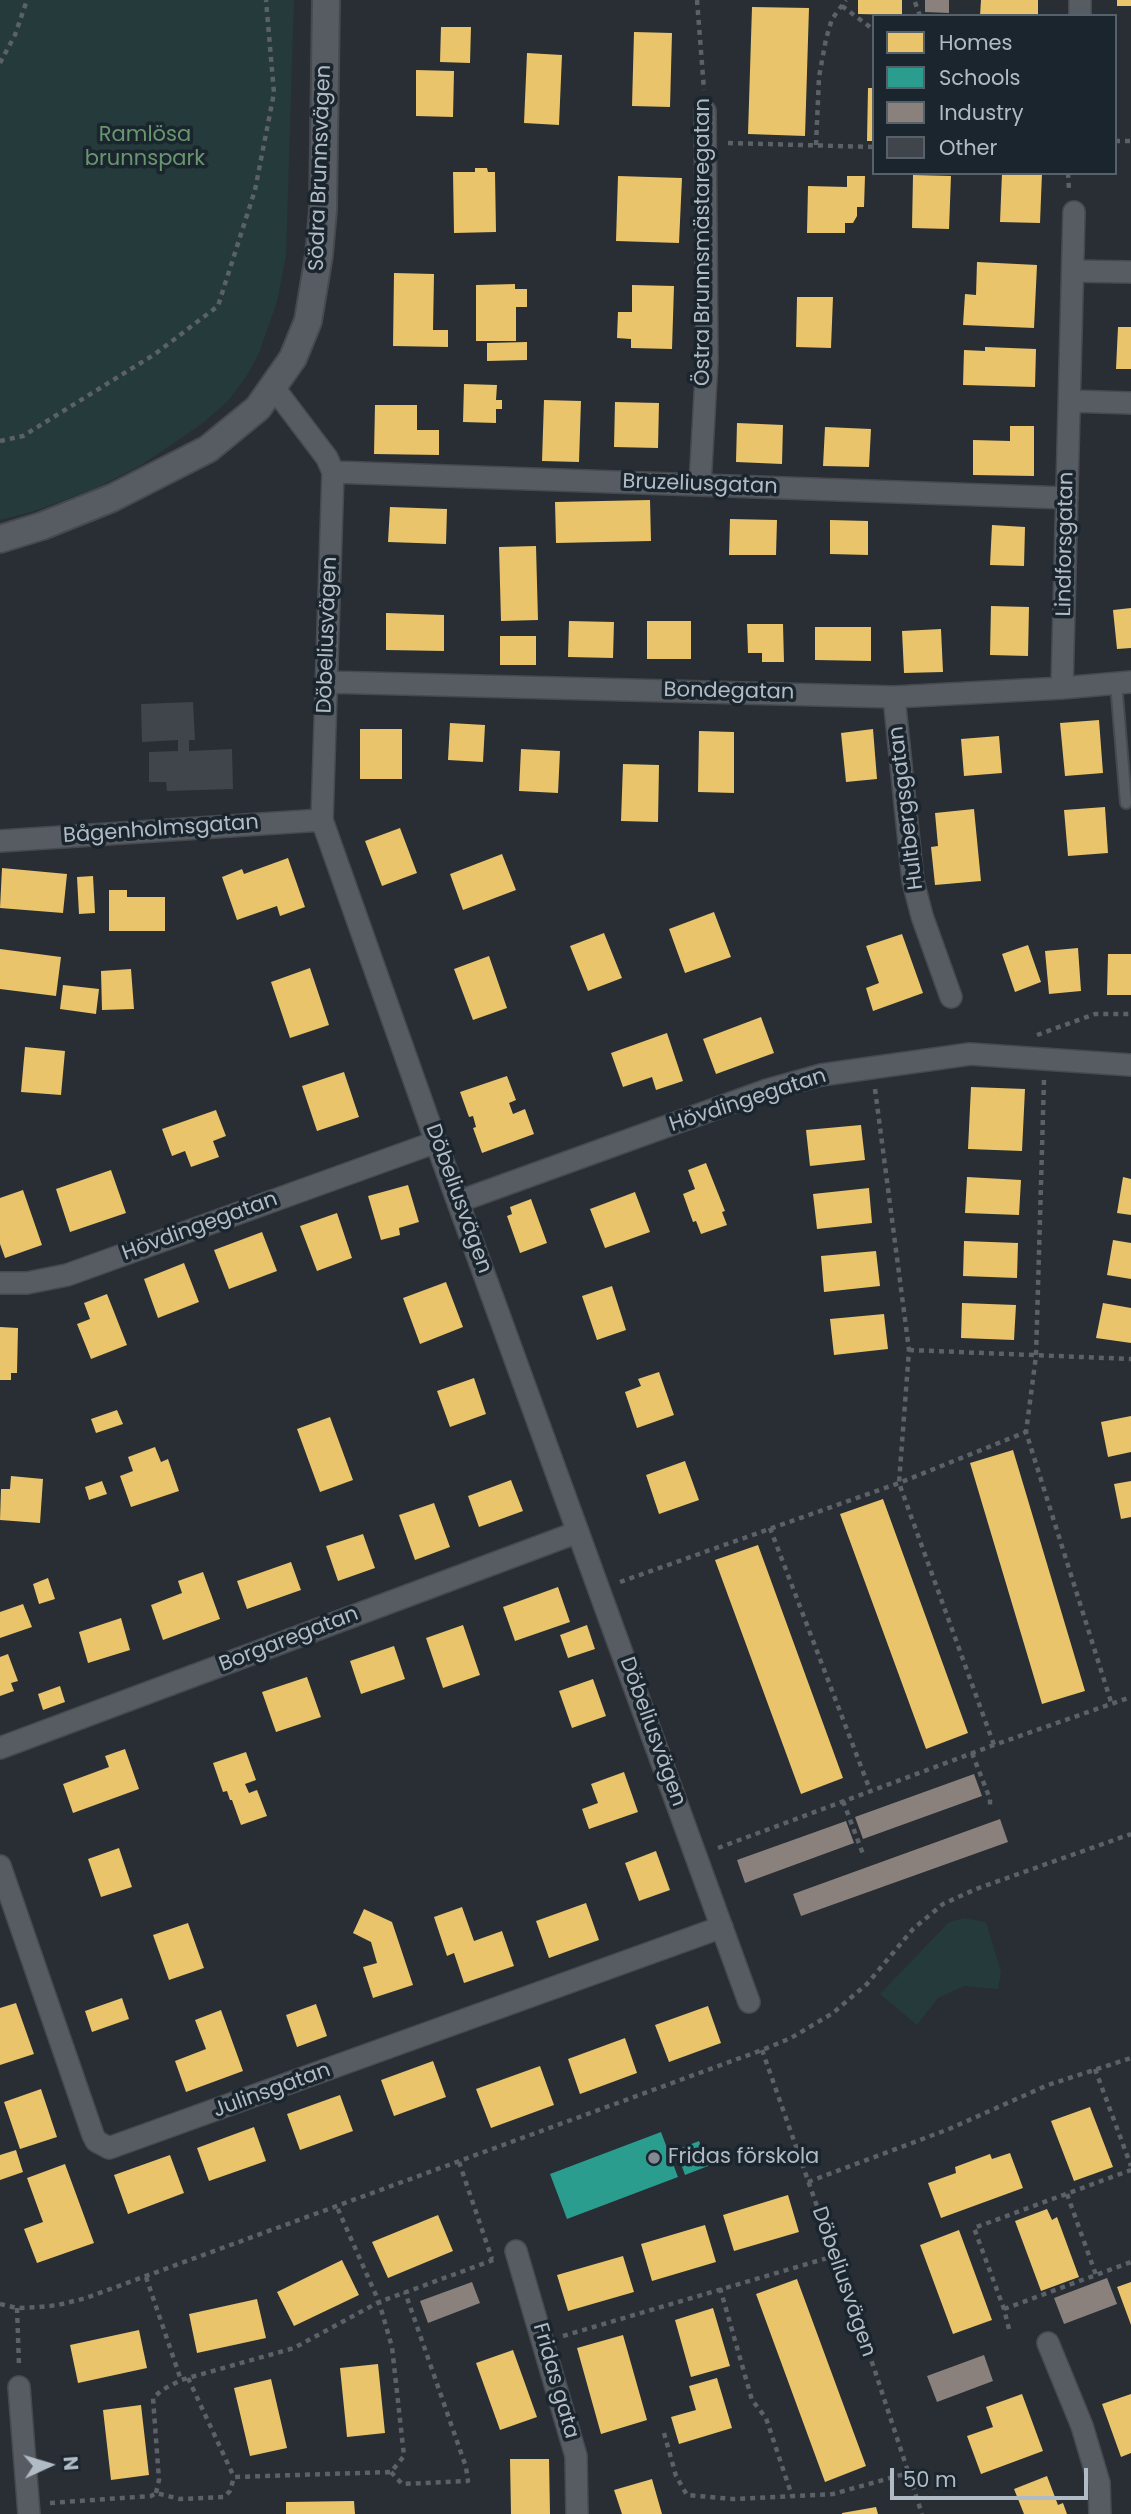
<!DOCTYPE html>
<html>
<head>
<meta charset="utf-8">
<style>
  body { margin:0 }
  #map { position:relative; width:1131px; height:2514px; overflow:hidden; background:#282e34; font-family:Poppins,sans-serif }
  canvas { display:block }
  .legend { position:absolute; left:872px; top:14px; width:245px; height:161px; box-sizing:border-box; background:#1b252e; border:2px solid #57616b; margin:0; padding:9px 12px; list-style:none; font-size:21px; color:#b1bbc6 }
  .legend li { display:flex; align-items:center; gap:14px; height:35px }
  .legend b { width:35px; border:2px solid #57616b }
  .north { position:absolute; left:14px; top:2430px; width:70px; height:70px; -webkit-text-stroke:5px #1b252e; paint-order:stroke; rotate:86deg; font-size:19px; font-weight:700; line-height:28px; text-align:center; color:#b1bbc6 }
  .north::after { content:''; display:block; margin:auto; width:24px; height:32px; background:#b1bbc6; clip-path:polygon(50% 0,100% 100%,50% 72%,0 100%) }
  .scale { position:absolute; left:890px; top:2468px; width:198px; height:32px; box-sizing:border-box; border:4px solid #b1bbc6; border-top:0; padding-left:9px; font-size:21px; line-height:24px; white-space:nowrap; color:#b1bbc6; -webkit-text-stroke:5px #1b252e; paint-order:stroke }
</style>
</head>
<body>
<div id="map">
<canvas width="1131" height="2514"></canvas>
<ul class="legend">
<li><b style="height:19px;background:#e9c46a"></b>Homes</li>
<li><b style="height:19px;background:#2a9d8f"></b>Schools</li>
<li><b style="height:19px;background:#8a817c"></b>Industry</li>
<li><b style="height:19px;background:#40454b"></b>Other</li>
</ul>
<div class="north">N</div>
<div class="scale">50 m</div>
</div>
<script>
const context = document.querySelector('canvas').getContext('2d');
context.lineJoin = 'round';
function fillPath(path, color) { context.fillStyle = color; context.fill(path, 'evenodd'); }
const poly = rows => new Path2D(rows.map(r => 'M' + r).join(''));
function stroke(path, color, width, dash) { context.strokeStyle = color; context.lineWidth = width; context.lineCap = dash ? 'butt' : 'round'; context.setLineDash(dash || []); context.stroke(path); }
function write(font, color, halo, rows, align = 'center') {
  context.font = font + ' Poppins,sans-serif'; context.lineWidth = 7; context.setLineDash([]); context.textBaseline = 'middle'; context.strokeStyle = halo; context.fillStyle = color; for (const [text, x, y, turn = 0] of rows) {
    context.save(); context.translate(x, y); context.rotate((+turn || 0) * Math.PI / 180); context.textAlign = isNaN(turn) ? turn : align; if (halo) context.strokeText(text, 0, 0); context.fillText(text, 0, 0); context.restore();
  }
}
const green = poly([
  [0,0,294,0,286,256,277,302,259,353,246,377,227,402,203,423,140,466,94,489,35,511,0,520],
  [963,1918,986,1922,1001,1972,998,1989,964,1986,938,1998,917,2025,880,1994,948,1923]
]);
const homes = poly([
  [858,0,902,0,902,15,858,14],
  [981,0,1038,0,1038,16,980,16],
  [1117,0,1131,0,1131,6,1117,6],
  [752,7,809,8,805,136,748,134],
  [441,27,471,27,470,63,440,62],
  [634,32,672,33,670,107,632,106],
  [527,53,562,55,559,125,524,123],
  [416,70,454,71,453,117,416,116],
  [868,88,874,88,874,141,867,141],
  [475,168,487,168,488,172,495,172,496,232,454,233,453,172,475,172],
  [1002,173,1042,173,1040,223,1000,222],
  [913,175,951,176,949,229,912,228],
  [618,176,682,178,679,243,616,241],
  [847,176,865,176,864,207,857,207,857,216,853,223,845,223,845,233,807,233,808,186,847,187],
  [977,262,1037,265,1034,328,963,325,965,294,976,295],
  [394,273,434,274,433,330,448,330,448,347,393,346],
  [515,284,515,289,527,289,527,307,516,307,516,341,476,341,476,285],
  [632,285,674,286,672,349,631,348,631,339,617,338,618,312,632,312],
  [797,297,833,297,831,348,796,347],
  [1118,327,1131,327,1131,369,1116,369],
  [527,342,527,360,487,361,487,343],
  [985,347,1036,349,1035,387,963,385,964,350,985,351],
  [464,384,497,385,496,400,502,400,502,409,496,409,496,423,463,422],
  [544,400,581,401,579,462,542,461],
  [615,402,659,403,658,448,614,447],
  [375,405,417,405,417,430,439,430,439,455,374,454],
  [737,423,783,425,782,464,736,462],
  [1010,426,1034,426,1034,476,973,475,973,440,1010,441],
  [825,427,871,429,869,467,823,466],
  [650,500,651,541,556,543,555,502],
  [390,507,447,509,446,544,388,542],
  [730,519,777,520,776,555,729,555],
  [830,520,868,521,868,555,830,554],
  [992,525,1025,527,1024,566,990,565],
  [536,546,538,620,501,621,499,547],
  [991,606,1029,607,1028,656,990,655],
  [1131,608,1131,648,1117,649,1113,610],
  [386,613,444,615,444,651,386,650],
  [569,621,614,622,613,658,568,657],
  [647,621,691,621,691,659,647,659],
  [747,624,783,624,784,662,762,662,762,653,748,653],
  [815,627,871,627,871,661,815,660],
  [941,629,943,672,904,673,902,631],
  [500,636,536,636,536,665,500,665],
  [1099,720,1103,773,1065,776,1060,723],
  [450,723,485,725,483,762,448,760],
  [360,729,402,729,402,779,360,779],
  [873,729,877,779,846,782,841,733],
  [699,731,734,732,734,793,698,792],
  [999,736,1002,773,964,776,961,739],
  [521,749,560,751,558,793,519,791],
  [623,764,659,765,658,822,621,821],
  [1105,807,1108,853,1068,856,1064,810],
  [974,809,981,881,935,885,931,847,938,846,935,813],
  [400,828,417,873,382,886,365,841],
  [502,854,516,890,463,910,450,874],
  [288,858,305,907,280,916,277,906,237,920,222,877,242,869,244,874],
  [2,868,67,874,63,913,0,908],
  [93,876,95,913,79,914,77,877],
  [109,890,127,890,127,897,165,897,165,931,109,931],
  [714,912,731,957,685,973,669,929],
  [604,933,622,978,588,991,570,946],
  [902,934,923,993,873,1011,866,988,879,983,866,946],
  [1028,945,1041,982,1015,992,1002,954],
  [1078,948,1081,991,1049,994,1045,951],
  [0,949,61,957,56,996,0,989],
  [1108,954,1131,954,1131,995,1107,995],
  [489,956,507,1008,473,1020,454,969],
  [310,968,329,1025,290,1038,271,982],
  [131,969,134,1009,102,1010,101,971],
  [63,985,99,989,96,1014,60,1009],
  [761,1017,774,1053,716,1074,703,1039],
  [667,1033,683,1081,656,1090,652,1077,623,1087,611,1053],
  [25,1047,65,1051,61,1095,21,1092],
  [344,1072,359,1117,317,1131,302,1086],
  [507,1076,516,1100,509,1103,513,1114,525,1109,534,1134,482,1153,473,1128,476,1127,473,1116,469,1117,460,1092],
  [971,1087,1025,1089,1022,1151,968,1149],
  [216,1110,226,1136,213,1141,219,1157,191,1167,185,1151,172,1156,162,1129],
  [861,1125,865,1160,810,1166,806,1130],
  [706,1163,725,1211,722,1212,727,1225,701,1234,696,1221,693,1222,683,1194,695,1189,688,1170],
  [111,1170,126,1213,70,1232,56,1189],
  [967,1177,1021,1180,1019,1215,965,1213],
  [1123,1177,1131,1179,1131,1215,1117,1213],
  [408,1185,419,1222,399,1228,400,1235,381,1240,368,1196],
  [869,1188,872,1223,817,1229,813,1194],
  [23,1190,42,1245,5,1258,0,1244,0,1198],
  [635,1192,650,1232,605,1248,590,1209],
  [531,1199,547,1243,520,1253,507,1216,512,1214,510,1207],
  [337,1213,352,1258,317,1271,300,1226],
  [262,1232,277,1271,229,1289,214,1250],
  [1113,1240,1131,1243,1131,1279,1107,1275],
  [964,1241,1018,1243,1017,1278,963,1276],
  [876,1251,880,1286,824,1292,821,1256],
  [184,1263,199,1302,158,1318,144,1279],
  [446,1282,463,1327,420,1344,403,1298],
  [612,1286,626,1330,597,1340,582,1296],
  [107,1294,127,1345,91,1359,77,1324,90,1319,84,1303],
  [962,1303,1016,1305,1014,1340,961,1338],
  [1103,1303,1131,1308,1131,1343,1096,1338],
  [884,1314,888,1349,834,1355,830,1319],
  [0,1327,18,1328,17,1373,11,1373,11,1380,0,1380],
  [659,1372,674,1415,637,1428,625,1392,641,1386,638,1379],
  [474,1378,486,1414,450,1427,437,1391],
  [117,1410,123,1424,96,1433,91,1419],
  [1131,1416,1131,1452,1108,1457,1101,1422],
  [330,1417,353,1480,320,1492,297,1429],
  [155,1447,161,1462,168,1459,179,1491,131,1507,120,1476,133,1471,128,1457],
  [1013,1450,1085,1691,1042,1704,970,1463],
  [685,1461,699,1500,659,1514,646,1475],
  [11,1476,43,1479,40,1523,0,1520,1,1489,10,1489],
  [511,1480,523,1511,479,1527,468,1496],
  [102,1481,107,1494,89,1500,85,1487],
  [1131,1481,1131,1517,1121,1519,1114,1484],
  [883,1499,968,1733,926,1749,840,1514],
  [434,1503,450,1547,415,1560,399,1515],
  [363,1534,375,1568,338,1581,326,1546],
  [758,1545,843,1778,801,1794,715,1560],
  [291,1562,301,1590,247,1609,237,1581],
  [203,1572,220,1619,163,1640,151,1605,182,1593,178,1581],
  [48,1578,55,1599,39,1604,33,1584],
  [558,1587,570,1622,515,1641,503,1607],
  [23,1604,32,1627,0,1638,0,1612],
  [121,1618,130,1650,88,1663,79,1632],
  [463,1625,480,1675,443,1688,426,1638],
  [587,1625,595,1649,568,1658,560,1635],
  [394,1646,405,1679,361,1694,350,1661],
  [8,1654,18,1681,11,1683,14,1691,0,1696,0,1657],
  [307,1677,321,1717,276,1732,262,1692],
  [593,1679,606,1716,572,1728,559,1691],
  [60,1686,65,1702,43,1710,38,1694],
  [125,1749,139,1789,73,1813,63,1784,109,1767,105,1756],
  [246,1752,256,1780,245,1784,249,1793,257,1790,267,1816,241,1825,232,1800,230,1800,227,1791,223,1792,213,1763],
  [624,1772,638,1812,589,1829,582,1809,598,1803,591,1784],
  [119,1848,132,1887,101,1897,88,1859],
  [656,1851,670,1890,639,1901,625,1863],
  [586,1903,599,1940,549,1958,536,1921],
  [462,1907,474,1941,502,1931,514,1966,464,1983,454,1953,447,1956,434,1917],
  [364,1909,392,1922,413,1985,373,1998,363,1967,377,1963,371,1942,353,1933],
  [188,1923,204,1968,169,1980,153,1935],
  [122,1998,129,2019,92,2032,85,2011],
  [16,2003,34,2054,0,2065,0,2008],
  [316,2004,327,2036,297,2047,286,2015],
  [708,2006,721,2043,669,2062,655,2025],
  [221,2010,243,2071,186,2092,175,2061,206,2049,195,2020],
  [625,2038,637,2073,580,2094,568,2059],
  [433,2061,446,2097,394,2116,381,2080],
  [540,2066,554,2105,491,2128,476,2089],
  [41,2089,57,2137,20,2149,4,2102],
  [340,2095,353,2131,300,2150,287,2114],
  [1090,2107,1113,2167,1074,2181,1051,2121],
  [254,2127,266,2161,209,2181,197,2148],
  [16,2150,23,2172,0,2180,0,2155],
  [1010,2153,1023,2188,941,2218,928,2183,956,2173,955,2167,990,2154,992,2159],
  [170,2155,184,2193,128,2214,114,2175],
  [65,2164,94,2243,37,2263,24,2229,43,2222,27,2178],
  [788,2195,799,2232,734,2251,723,2215],
  [1047,2209,1052,2220,1057,2217,1079,2277,1041,2291,1015,2221],
  [438,2215,453,2251,388,2278,372,2242],
  [705,2225,716,2262,652,2281,641,2244],
  [959,2230,992,2320,953,2334,920,2245],
  [623,2256,634,2292,568,2311,557,2275],
  [342,2260,359,2295,294,2326,277,2292],
  [797,2279,866,2466,825,2482,756,2294],
  [1131,2282,1131,2325,1117,2287],
  [257,2299,266,2338,197,2353,189,2314],
  [713,2308,730,2366,691,2377,675,2320],
  [139,2330,147,2368,78,2383,70,2345],
  [623,2335,647,2420,601,2434,577,2348],
  [513,2350,537,2417,500,2430,476,2363],
  [378,2364,385,2433,347,2437,340,2368],
  [717,2378,732,2428,679,2444,671,2417,696,2410,689,2386],
  [271,2379,287,2448,250,2456,234,2388],
  [1022,2394,1043,2451,981,2474,967,2436,993,2427,986,2407],
  [1131,2394,1131,2453,1121,2457,1102,2404],
  [141,2405,149,2475,111,2480,103,2410],
  [510,2459,549,2459,550,2514,511,2514],
  [1047,2476,1058,2505,1063,2503,1067,2514,1024,2514,1014,2489],
  [652,2479,662,2514,622,2514,614,2490],
  [354,2501,355,2514,286,2514,286,2502],
  [876,2507,878,2514,842,2514,842,2513]
]);
const schools = poly([
  [661,2132,678,2177,567,2219,550,2174],
  [699,2141,708,2166,685,2175,676,2150]
]);
const industry = poly([
  [925,0,949,0,949,13,925,12],
  [974,1774,982,1796,863,1839,855,1817],
  [1000,1819,1008,1842,801,1916,793,1894],
  [846,1821,854,1843,745,1883,737,1860],
  [1107,2278,1117,2304,1064,2324,1054,2298],
  [472,2282,480,2303,428,2323,420,2301],
  [984,2355,993,2381,937,2402,927,2376]
]);
const building = poly([
  [193,702,195,740,189,740,189,751,232,749,233,789,167,791,166,782,149,782,149,752,178,751,178,740,142,742,141,704]
]);
const path = poly([
  [697,0,704,90],
  [915,2,920,16],
  [842,6,874,30],
  [0,63,15,35,27,0],
  [1115,141,1131,141],
  [728,143,874,147],
  [816,145,819,77,826,39,832,19,846,0],
  [1068,173,1069,190],
  [0,441,23,436,155,354,218,306,255,190,274,93,266,0],
  [1037,1035,1095,1014,1131,1014],
  [1044,1080,1036,1356,1026,1432,1111,1702],
  [875,1089,909,1350,899,1483,994,1745],
  [909,1350,1131,1359],
  [770,1528,870,1790],
  [620,1582,899,1483,1026,1432],
  [972,1753,990,1799,990,1809],
  [843,1801,863,1854],
  [718,1848,994,1745,1131,1697],
  [762,2050,874,2368,922,2514],
  [1095,2069,1131,2166],
  [459,2162,492,2259],
  [808,2182,949,2129,1048,2085,1131,2058],
  [1067,2194,1096,2275],
  [146,2277,181,2380],
  [720,2288,752,2400,766,2418,792,2496],
  [0,2304,17,2308,39,2307,58,2305,86,2298,762,2050,791,2038,833,2013,867,1984,913,1929,943,1904,976,1889,1131,1834],
  [17,2308,19,2366],
  [1004,2309,1131,2262],
  [1009,2329,1004,2309,974,2228,1131,2170],
  [563,2336,834,2256],
  [188,2378,234,2477],
  [664,2433,676,2476,687,2495,733,2499,833,2494,908,2473],
  [391,2472,402,2484,468,2481,466,2467,405,2292],
  [156,2493,159,2480,153,2398,162,2390,181,2380,294,2348,379,2302,496,2259],
  [50,2503,151,2496,156,2493,180,2499,224,2497,230,2491,234,2477,391,2472,404,2456,392,2347,379,2302,337,2207]
]);
const service = poly([
  [1116,683,1126,803]
]);
const minor = poly([
  [1080,16,1080,0],
  [1073,271,1131,272],
  [274,388,327,458,333,472,322,820,436,1142,749,2002],
  [1070,401,1131,403],
  [333,472,1067,498],
  [700,485,707,360,705,111],
  [327,682,894,697,1062,688,1131,682],
  [1062,688,1074,212],
  [894,697,913,881,922,916,951,997],
  [0,841,322,820],
  [460,1201,767,1090,821,1075,970,1054,1131,1065],
  [0,1283,27,1283,67,1275,436,1142],
  [0,1748,578,1532],
  [0,1866,93,2135,96,2141,109,2148,722,1927],
  [516,2251,576,2456,577,2514],
  [1048,2343,1082,2426,1099,2483,1100,2514],
  [19,2387,29,2514]
]);
const tertiary = poly([
  [0,539,42,526,112,498,208,449,258,408,293,358,308,321,319,255,323,210,326,0]
]);
const markers = [
  [654,2158,7,"#818a93"]
];
const parkNames = [
  ["Ramlösa",145,136],
  ["brunnspark",145,160]
];
const streetNames = [
  ["Södra Brunnsvägen",321,168,-88],
  ["Östra Brunnsmästaregatan",704,242,-90],
  ["Bruzeliusgatan",700,485,2],
  ["Lindforsgatan",1066,544,-89],
  ["Döbeliusvägen",328,635,-88],
  ["Bondegatan",729,692,1],
  ["Hultbergsgatan",907,808,-97],
  ["Bågenholmsgatan",161,830,-4],
  ["Hövdingegatan",748,1101,-18],
  ["Döbeliusvägen",458,1199,70],
  ["Hövdingegatan",200,1227,-20],
  ["Borgaregatan",289,1640,-21],
  ["Döbeliusvägen",652,1732,70],
  ["Julinsgatan",272,2091,-20],
  ["Döbeliusvägen",843,2282,71],
  ["Fridas gata",555,2381,74]
];
const poiNames = [
  ["Fridas förskola",668,2158]
];
fillPath(green, '#253a3a');
fillPath(homes, '#e9c46a');
fillPath(schools, '#2a9d8f');
fillPath(industry, '#8a817c');
fillPath(building, '#40454b');
stroke(service, '#464a4f', 14);
stroke(minor, '#464a4f', 24);
stroke(tertiary, '#464a4f', 30);
stroke(path, '#5b6167', 4.5, [5, 5]);
stroke(service, '#575c63', 10);
stroke(minor, '#575c63', 21);
stroke(tertiary, '#575c63', 26);
for (const [x, y, r, color] of markers) { const dot = new Path2D(); dot.arc(x, y, r, 0, 2 * Math.PI); context.fillStyle = color; context.fill(dot); stroke(dot, '#1b252e', 2.5); }
write('21px', '#69966e', '#1b252e', parkNames);
write('21px', '#b1bbc6', '#1b252e', streetNames);
write('21px', '#b1bbc6', '#1b252e', poiNames, 'left');
</script>
</body>
</html>
